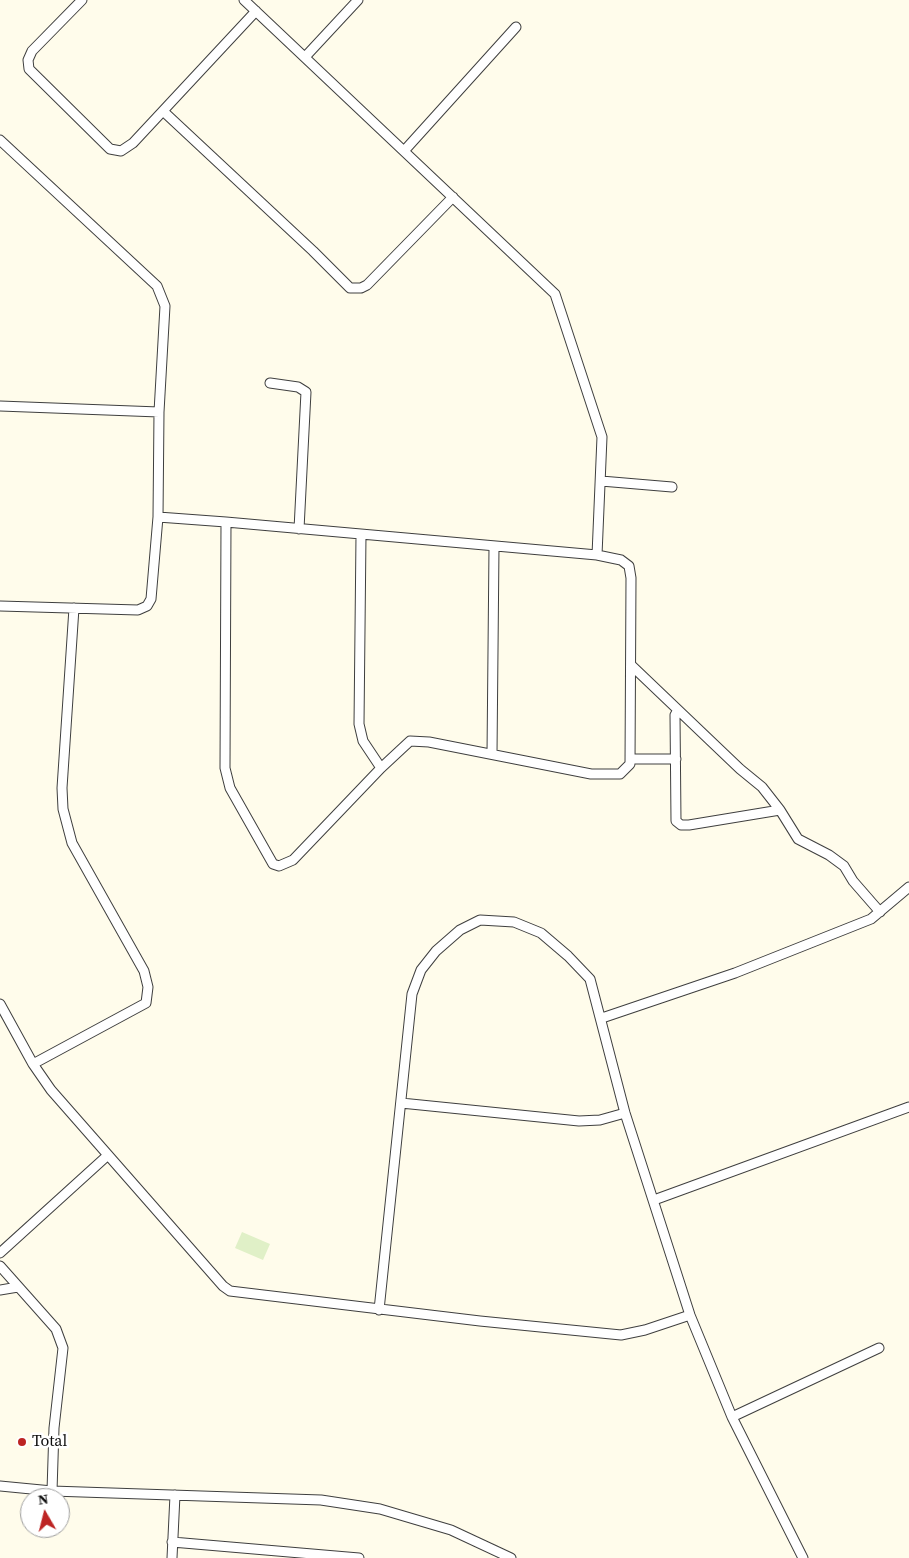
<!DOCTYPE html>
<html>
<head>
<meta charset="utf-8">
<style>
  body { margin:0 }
  #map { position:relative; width:909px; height:1558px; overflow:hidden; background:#fffceb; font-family:"Source Serif 4",serif }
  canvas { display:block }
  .north { position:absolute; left:20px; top:1488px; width:50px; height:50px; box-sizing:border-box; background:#fff; border:1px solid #9e9e9e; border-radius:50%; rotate:352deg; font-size:14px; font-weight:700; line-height:20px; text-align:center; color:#0c0c0c }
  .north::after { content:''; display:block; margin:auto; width:18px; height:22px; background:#bd2423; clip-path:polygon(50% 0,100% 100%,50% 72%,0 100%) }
</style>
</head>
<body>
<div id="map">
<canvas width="909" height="1558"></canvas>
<div class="north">N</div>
</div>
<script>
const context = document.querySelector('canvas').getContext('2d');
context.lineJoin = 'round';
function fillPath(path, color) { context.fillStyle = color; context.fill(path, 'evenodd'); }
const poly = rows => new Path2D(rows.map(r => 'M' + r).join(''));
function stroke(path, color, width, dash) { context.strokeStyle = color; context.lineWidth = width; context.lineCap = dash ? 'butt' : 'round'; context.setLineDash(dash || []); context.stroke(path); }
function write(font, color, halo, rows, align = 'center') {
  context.font = font + ' "Source Serif 4",serif'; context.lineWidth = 5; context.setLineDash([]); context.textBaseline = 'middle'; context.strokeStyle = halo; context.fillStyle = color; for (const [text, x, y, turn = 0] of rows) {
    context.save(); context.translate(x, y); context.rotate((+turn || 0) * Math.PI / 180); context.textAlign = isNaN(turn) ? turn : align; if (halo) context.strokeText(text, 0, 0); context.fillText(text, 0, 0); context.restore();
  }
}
const pitch = poly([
  [242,1232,270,1244,263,1260,235,1248]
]);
const minor = poly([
  [82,0,32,51,28,60,29,69,110,149,121,151,133,143,256,11],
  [244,0,555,294,602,437,597,555],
  [305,57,358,0],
  [163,111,313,251,350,288,361,288,367,285,453,197],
  [0,140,157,286,165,306,159,412,158,517,151,599,147,606,138,610,0,606],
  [404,151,516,27],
  [270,383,298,387,306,392,299,529],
  [0,406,159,412],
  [601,481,672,487],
  [158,517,226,522,597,555,621,560,629,566,631,578,630,764,620,774,591,774,429,742,410,741,381,768,293,860,279,866,273,864,230,788,225,768,226,522],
  [361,535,359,724,363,741,381,768],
  [631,665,740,769,762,787,780,810],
  [678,710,675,715,676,821,681,825,689,825,780,810,798,839,829,855,844,866,853,881,880,912],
  [492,754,494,547],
  [630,759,676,759],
  [0,1004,33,1064,51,1090,223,1286,230,1291,480,1321,621,1335,645,1330,690,1315],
  [602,1018,735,973,871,919,909,887],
  [33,1064,146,1003,148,987,144,971,72,843,63,809,62,788,74,608],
  [401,1103,579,1121,600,1120,625,1113],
  [654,1200,909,1107],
  [0,1253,108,1155],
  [0,1266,56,1329,63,1348,54,1428,52,1491],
  [0,1290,18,1287],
  [379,1310,412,994,421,970,436,951,460,930,480,920,514,922,541,933,568,956,590,979,625,1113,690,1315,732,1417,803,1558],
  [732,1417,879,1348],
  [0,1486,52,1491,321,1500,380,1509,451,1530,511,1558],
  [172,1542,359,1558],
  [172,1558,175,1495]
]);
const markers = [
  [22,1442,5,"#bd2423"]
];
const poiNames = [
  ["Total",32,1442]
];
fillPath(pitch, '#e0f0c7');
stroke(minor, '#3f3f3f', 11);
stroke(minor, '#fff', 9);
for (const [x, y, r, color] of markers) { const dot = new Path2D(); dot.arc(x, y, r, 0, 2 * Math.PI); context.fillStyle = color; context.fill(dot); stroke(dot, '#fff', 2); }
write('16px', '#0c0c0c', '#fff', poiNames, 'left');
</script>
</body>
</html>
